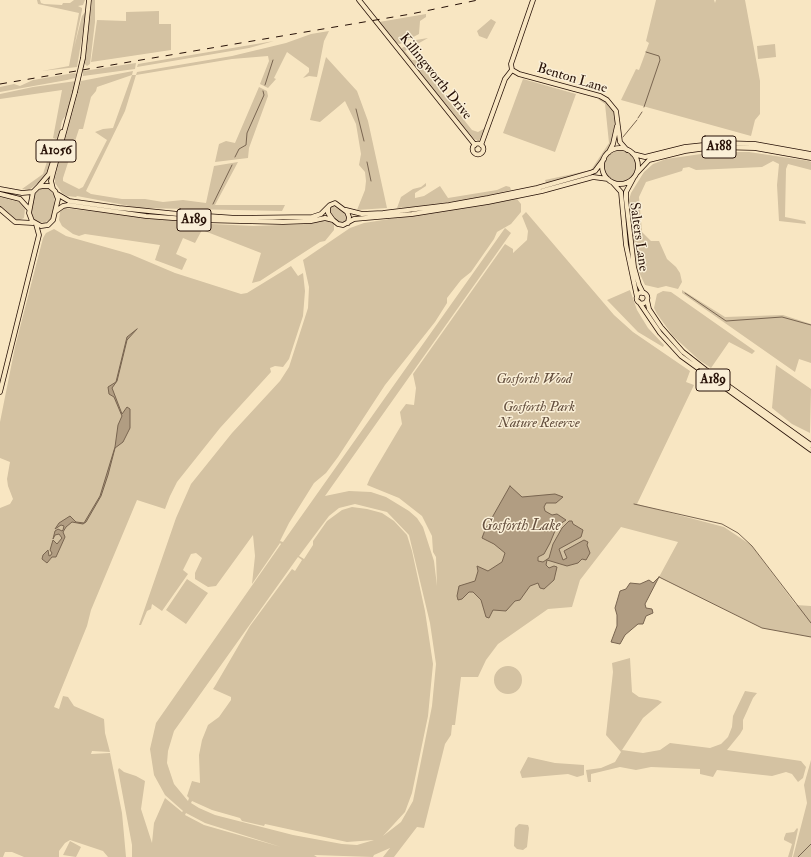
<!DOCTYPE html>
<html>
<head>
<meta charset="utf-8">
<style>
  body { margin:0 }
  canvas { display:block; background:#f8e6c2 }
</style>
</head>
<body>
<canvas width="811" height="857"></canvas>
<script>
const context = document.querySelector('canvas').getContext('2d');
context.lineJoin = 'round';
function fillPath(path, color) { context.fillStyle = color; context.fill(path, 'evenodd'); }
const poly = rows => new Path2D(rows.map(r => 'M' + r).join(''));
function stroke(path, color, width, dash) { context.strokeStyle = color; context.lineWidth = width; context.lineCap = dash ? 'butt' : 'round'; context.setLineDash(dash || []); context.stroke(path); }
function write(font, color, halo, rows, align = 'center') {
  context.font = font + ' "IM FELL Double Pica",serif'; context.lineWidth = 3; context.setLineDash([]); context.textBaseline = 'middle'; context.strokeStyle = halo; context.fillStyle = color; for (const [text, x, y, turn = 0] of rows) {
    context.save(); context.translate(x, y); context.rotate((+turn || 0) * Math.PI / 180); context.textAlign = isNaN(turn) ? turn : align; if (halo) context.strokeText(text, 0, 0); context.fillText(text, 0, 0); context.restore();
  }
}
const green = poly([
  [37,0,40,0,41,3,44,4,62,5,63,3,70,3,74,0,85,0,83,5,78,6,82,8,82,10,74,48,82,16,85,12,86,13,77,67,42,71,69,66,79,13,38,4],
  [92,0,95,0,95,22,90,64,87,66,84,63],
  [656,0,714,0,715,3,716,0,745,0,760,81,760,114,755,120,751,136,621,100,636,69,639,70,642,62,649,43,646,41],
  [159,11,159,24,171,24,171,50,91,62,97,20,126,21,126,12],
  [426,14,426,17,420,21,419,34,400,44,395,43,379,22],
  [491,19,496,22,487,39,479,36,477,31],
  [329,31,324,41,317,77,309,76,303,78,309,72,309,68,287,52,274,78,276,79,268,88,260,84,269,61,268,56,232,59,136,75,125,111,86,191,91,194,122,199,145,199,163,202,183,200,206,203,214,166,238,162,215,205,285,205,282,211,140,208,77,196,76,197,67,196,62,193,55,183,55,177,81,81,133,71,132,75,136,75,137,72,232,56,286,43,311,34],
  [132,75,113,128,103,129,95,132,107,140,83,187,79,189,63,181,63,178,79,129,83,129,91,97,96,91,97,87],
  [428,38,405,51,412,60,416,60,472,130,478,132,485,128,479,141,474,139,401,50,402,48,407,45,408,46,417,42,416,40],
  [274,41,249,48,137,67,138,64],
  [775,44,776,57,758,59,757,46],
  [326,57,357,91,368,121,387,208,357,210,365,190,366,181,365,172,359,165,361,154,356,124,345,101,320,122,310,120],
  [136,63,135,69,83,76,83,71],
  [74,73,77,74,75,78,67,80,0,92,0,87,14,84,20,86,33,80],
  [523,79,576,94,555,152,503,133],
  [76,81,67,113,62,121,59,136,56,139,53,138,62,90,0,99,0,94,33,87],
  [259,87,267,91,268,96,249,148,248,158,215,162,219,144,226,141,235,143],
  [598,99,600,99,609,104,615,114,615,123,610,147,597,167,591,172,546,183,545,180,591,170,609,143,605,104],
  [52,146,55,152,49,171,43,179,29,190,22,189,43,174],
  '604 167a16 16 0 1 1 32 0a16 16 0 1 1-32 0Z',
  [715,152,749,152,809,161,811,162,811,170,788,164,786,169,785,217,805,221,806,224,779,221,777,185,779,164,773,161,762,167,696,170,689,167,683,168,682,171,646,182,639,197,642,232,651,241,659,241,667,259,676,267,680,273,682,282,678,289,666,286,658,288,645,285,638,270,634,249,629,200,631,193,644,172,653,164,666,159],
  [426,183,426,186,415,193,415,198,424,196,440,186,448,198,497,190,506,186,510,187,511,190,471,199,412,207,397,208,401,197,413,189,421,187],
  [41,188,49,189,55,196,52,218,44,223,35,221,31,213,34,195],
  [0,197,19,202,25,209,24,218,20,220,14,220,0,207],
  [517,199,521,204,521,212,511,224,497,232,494,239,471,272,461,280,447,298,447,303,435,322,385,385,338,457,326,473,314,483,289,523,280,541,283,542,505,228,511,233,325,496,349,491,371,492,386,497,409,511,417,518,423,527,434,561,437,586,436,557,433,552,432,536,422,516,399,498,367,485,370,478,402,424,400,412,406,404,414,405,416,388,413,374,505,244,513,249,513,253,527,240,528,231,522,216,526,212,614,315,633,332,690,371,686,382,694,385,637,504,724,527,751,545,796,605,811,606,811,637,762,628,659,577,678,542,621,527,580,580,572,607,548,609,498,644,486,660,478,677,461,677,455,725,452,725,451,735,445,744,424,828,417,827,394,857,383,857,390,848,374,855,373,857,314,855,317,857,132,857,132,845,118,770,119,768,124,772,136,776,145,781,141,809,152,843,154,823,165,798,182,812,183,811,165,795,154,775,150,749,156,723,281,544,280,543,252,584,255,556,253,535,216,586,208,587,195,579,195,573,202,558,196,553,191,554,183,570,188,574,162,611,152,604,151,609,147,611,141,625,139,625,176,518,191,484,232,433,280,381,289,367,308,308,309,287,303,260,350,228,364,223],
  [355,504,387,512,409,535,430,623,436,664,432,706,413,801,401,822,383,836,405,812,412,793,428,716,433,664,425,611,412,551,407,535,394,521,382,513,367,509,352,507,342,510,327,521,313,541,313,545,304,559,299,556,329,516,339,508],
  [298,557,302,560,295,571,292,569,250,626,215,686,213,689,231,697,231,700,219,717,208,725,202,740,199,755,200,783,192,781,187,796,189,798,188,801,174,784,167,763,168,751,174,731],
  [192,801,212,810,240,818,242,821,264,826,265,824,347,842,374,840,357,845,342,844,293,835,215,815,199,808,191,803],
  [186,813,205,823,281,847,204,825,185,815],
  [333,206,347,214,348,220,343,224,338,222,330,213,329,209],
  [64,208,191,223,254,226,307,224,327,220,334,224,334,230,325,241,320,242,260,281,252,283,261,253,202,230,195,243,183,238,176,254,187,259,182,270,155,260,160,245,85,234,79,236,73,234,62,226,59,220,60,212],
  [54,229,66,236,130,254,175,273,241,294,247,293,291,266,298,276,303,273,305,291,303,316,289,359,283,367,275,366,270,368,271,372,220,428,177,482,170,496,165,509,137,500,91,610,87,626,54,707,59,709,63,696,68,697,74,706,104,719,105,733,110,752,92,751,91,754,110,753,122,813,126,857,108,857,103,851,70,840,65,843,59,851,59,857,24,857,12,852,5,852,3,857,0,857,0,508,10,504,13,499,8,486,7,479,10,462,0,458,0,422,15,347,43,238,46,233],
  [630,290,637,310,648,328,664,345,663,347,638,332,607,300],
  [682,290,725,317,783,315,811,324,811,363,799,359,795,372,682,293],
  [663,291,671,292,755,351,752,354,729,342,711,368,699,360,673,336,657,314,654,308,657,294],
  [776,365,811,389,810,433,792,424,772,408],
  [187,579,208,593,186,624,166,610],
  [630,658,632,692,639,697,658,700,662,702,643,718,622,750,643,753,660,750,670,743,710,748,721,744,728,737,732,727,733,716,745,691,757,693,753,698,743,720,743,729,740,734,727,750,801,761,806,767,803,778,798,782,792,774,786,772,772,776,717,770,713,777,700,774,700,769,651,767,636,770,620,767,591,774,591,782,588,782,586,770,601,768,615,762,621,752,606,735,613,672,612,663],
  '494 680a14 14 0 1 1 28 0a14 14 0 1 1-28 0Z',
  [528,757,555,763,584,765,584,775,577,777,568,774,522,778,520,772],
  [811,760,811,857,793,857,807,803,804,785],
  [519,824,528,825,529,828,527,847,523,850,517,849,514,846,515,828],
  [797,828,798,829,792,857,788,857,792,844,784,840,784,838,786,833,794,832],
  [70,841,81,847,76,857,63,855]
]);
const water = poly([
  [137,329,127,340,117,381,112,388,122,414,127,407,130,409,130,428,123,442,115,448,108,475,101,496,86,522,83,524,72,522,66,527,63,532,65,537,56,557,52,557,47,563,42,559,43,555,48,550,49,556,51,555,52,553,50,550,53,540,57,544,62,538,59,534,55,535,53,539,55,531,58,529,62,531,63,530,64,526,61,525,55,529,59,523,70,516,76,522,84,523,100,496,115,447,118,425,122,416,114,397,109,394,108,387,116,382,127,337,137,329],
  [510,486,522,497,555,494,563,497,556,503,546,503,544,507,545,511,552,515,557,514,566,520,557,526,550,543,544,554,538,557,538,561,543,562,549,558,553,544,562,528,569,521,572,521,573,524,583,530,581,537,559,549,563,560,567,558,564,551,584,540,588,542,587,545,590,553,586,560,582,559,578,563,567,566,547,560,546,565,549,568,554,566,557,567,554,580,544,589,540,588,538,583,530,586,520,600,515,601,506,611,493,610,489,618,486,617,481,600,473,592,469,592,462,599,458,600,457,596,459,586,475,581,478,571,477,566,488,571,502,562,505,553,494,544,482,538,485,530,510,486],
  [659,577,645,604,646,608,652,609,653,613,646,616,643,624,638,624,625,635,620,644,611,642,617,626,617,615,615,608,620,591,626,589,630,583,640,584,649,580,653,583,659,577]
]);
const stream = poly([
  [265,85,273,60],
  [644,107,660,60,659,56,646,52],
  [356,109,364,141],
  [638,118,642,112],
  [623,137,637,120],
  [235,157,239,149,246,145,247,133,264,95,263,91],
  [367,162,371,181],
  [213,204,232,165],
  [685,293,726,321,782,317,811,325],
  [634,504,722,524,738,533,752,546,811,623],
  [659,577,762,628,811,637],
  [798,857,811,844]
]);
const major = poly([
  [359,0,475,145],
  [83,58,89,0],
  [512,70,519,74,600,96,607,100,616,111,620,142,627,150],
  [512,70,511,64,533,0],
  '472.5 149a5.5 5.5 0 1 1 11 0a5.5 5.5 0 1 1-11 0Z',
  [481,145,505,79,512,70],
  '602 166a18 18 0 1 1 36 0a18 18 0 1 1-36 0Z',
  [609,152,613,144,617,126],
  [633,154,645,157,685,147,723,143,755,144,811,154],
  [636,174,649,160,685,151,714,147,755,148,811,158],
  [633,179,626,192,626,199,634,267,639,285,643,293],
  [613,183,621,192,626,245,637,297],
  [43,186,49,186,55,191,58,199,53,220,48,225,41,226,32,221,29,213,33,192,38,187,43,186],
  [38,187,49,174,62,132],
  [0,189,22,193,33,192],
  [53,189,51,181,53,173,75,92],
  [0,194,20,199,29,209],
  [57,194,69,201,119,208,178,214,236,218,312,217,321,214,330,205,335,203,347,212,349,217,348,223],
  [328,208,328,213,333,220,338,224,343,225,354,219,412,214,488,202,542,191,593,177,608,179],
  [0,209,15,222,33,223],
  [346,210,362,214,383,213,449,205,488,198,537,188,590,173,595,171,604,159],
  [56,211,63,206,68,205,146,216,199,220,283,222,311,221,325,218,333,220],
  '636.5 298a5.5 5.5 0 1 1 11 0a5.5 5.5 0 1 1-11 0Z',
  [647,300,649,309,661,327,683,352,706,370,811,445],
  [639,302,660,333,681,356,811,450],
  [0,392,39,235,36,224]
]);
const rail = poly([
  [0,84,411,14,478,0]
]);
const majorBridge = poly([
  [75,92,83,58]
]);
const shields = [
  [719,147,34],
  [56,151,40],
  [194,220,34],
  [713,380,34]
];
const shieldNames = [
  ["A188",719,147],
  ["A1056",56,151],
  ["A189",194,220],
  ["A189",713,380]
];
const streetNames = [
  ["Killingworth Drive",435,77,51],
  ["Benton Lane",572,79,17],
  ["Salters Lane",638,237,82]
];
const parkNames = [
  ["Gosforth Wood",534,380],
  ["Gosforth Park",539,408],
  ["Nature Reserve",539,424]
];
const waterNames = [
  ["Gosforth Lake",521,527]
];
fillPath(green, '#d4c2a2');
fillPath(water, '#b19d82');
stroke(water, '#796550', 1);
stroke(stream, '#796550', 1);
stroke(major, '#261006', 5.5);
stroke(major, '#f8e6c2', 4);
stroke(rail, '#261006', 1, [7, 7]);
stroke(majorBridge, '#261006', 5.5, []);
stroke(majorBridge, '#f8e6c2', 4);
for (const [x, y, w] of shields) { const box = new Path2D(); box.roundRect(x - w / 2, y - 11, w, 22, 3); context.fillStyle = '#faefd7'; context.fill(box); stroke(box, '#261006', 1); }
write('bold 13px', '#261006', null, shieldNames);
write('14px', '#261006', '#faefd7', streetNames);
write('italic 14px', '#634e3d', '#faefd7', parkNames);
write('italic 15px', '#654f3e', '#faefd7', waterNames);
</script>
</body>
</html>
